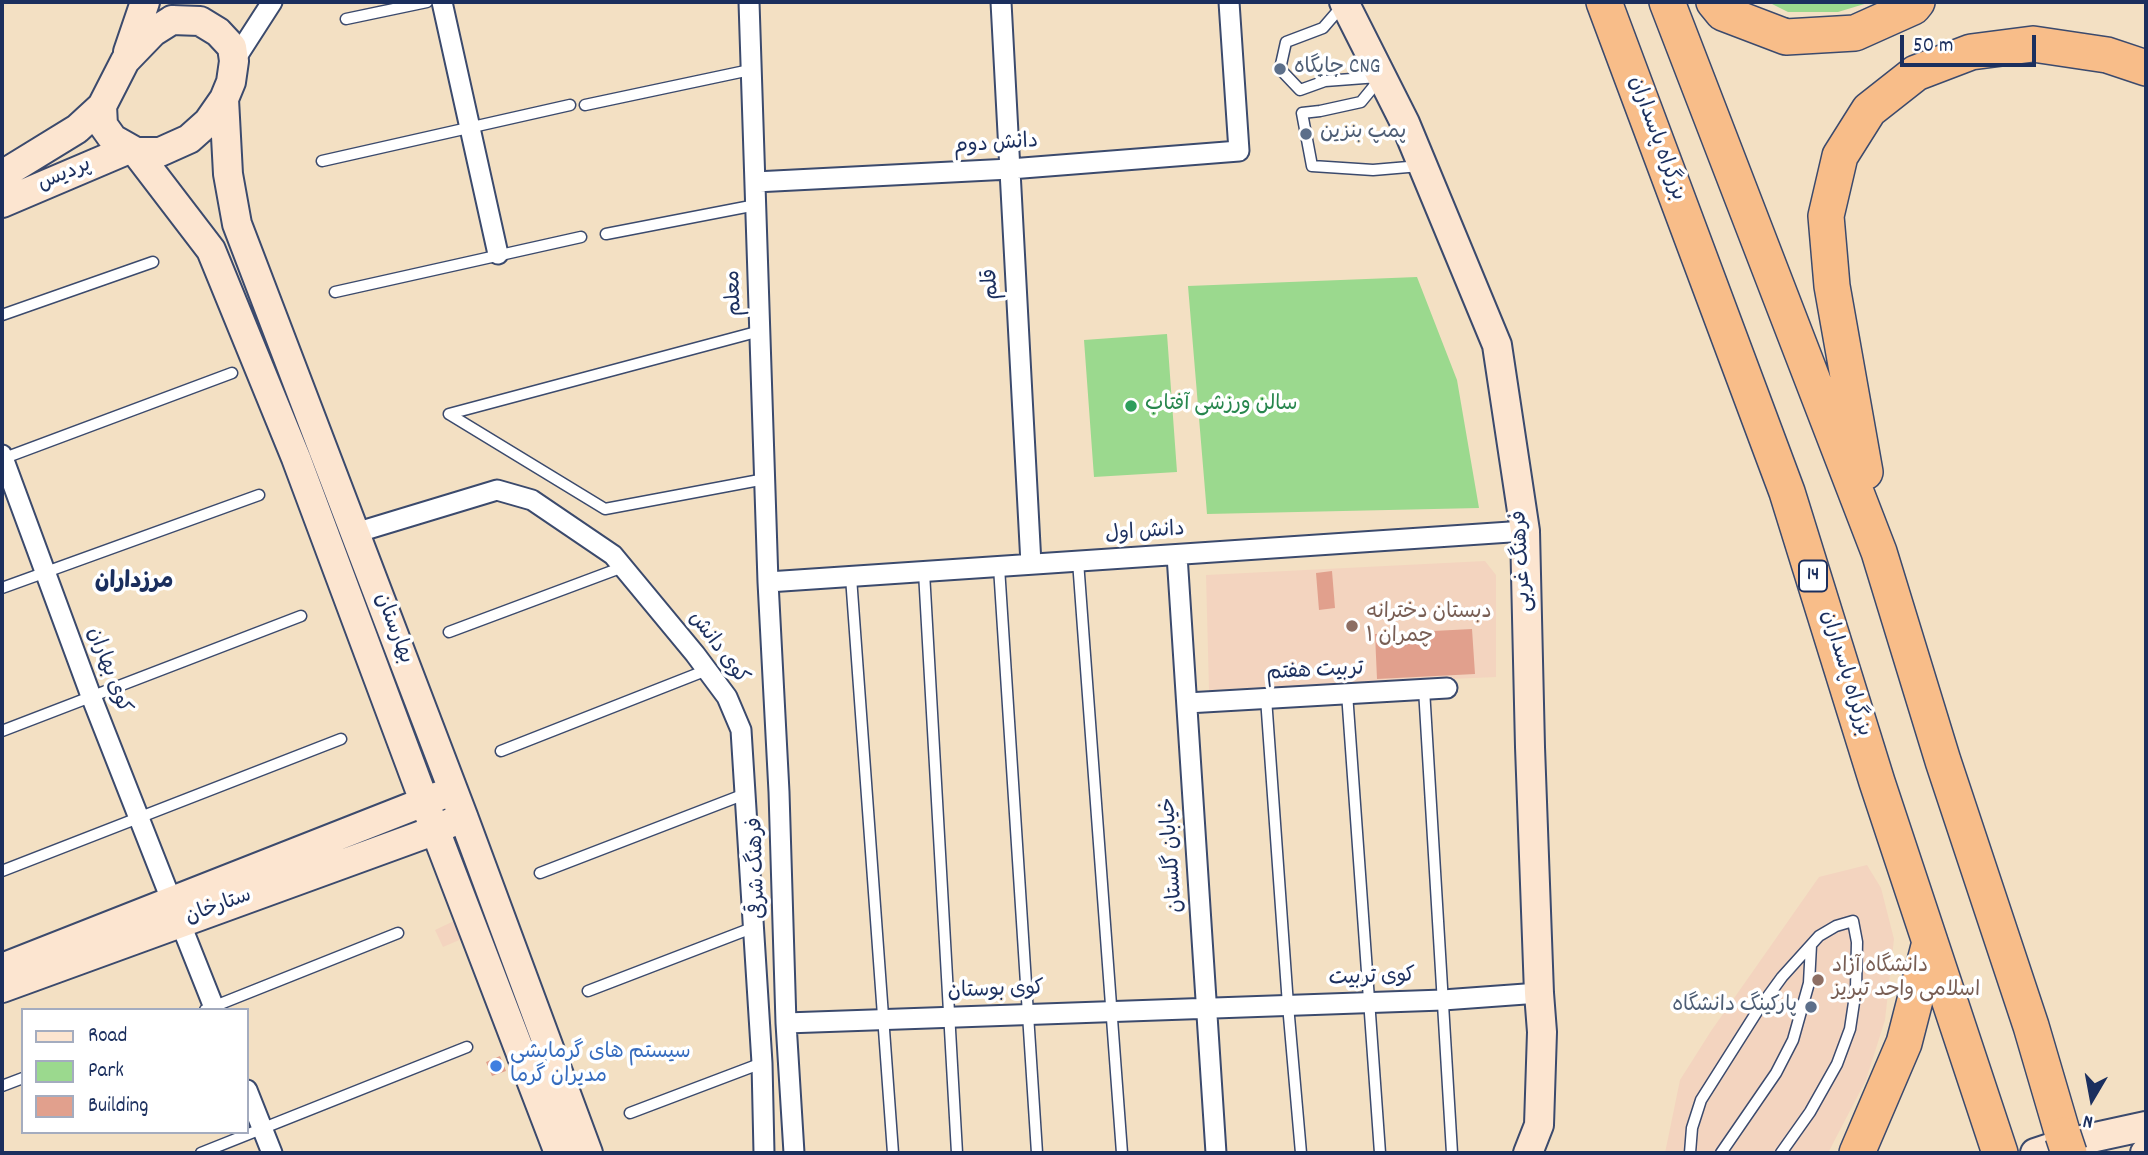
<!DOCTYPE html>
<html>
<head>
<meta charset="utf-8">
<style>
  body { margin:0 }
  #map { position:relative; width:2148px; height:1155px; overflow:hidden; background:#f3e0c3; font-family:Dekko,sans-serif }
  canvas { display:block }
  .frame { position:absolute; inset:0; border:4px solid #1b2f5e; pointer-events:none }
  .legend { position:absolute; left:21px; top:1008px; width:228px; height:126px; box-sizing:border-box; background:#fff; border:2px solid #a4acbf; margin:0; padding:9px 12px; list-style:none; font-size:21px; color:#1b2f5e }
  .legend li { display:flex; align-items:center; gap:14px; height:35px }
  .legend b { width:35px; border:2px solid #a4acbf }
  .north { position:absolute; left:2057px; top:1064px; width:70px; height:70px; -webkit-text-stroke:5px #fff; paint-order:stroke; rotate:190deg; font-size:19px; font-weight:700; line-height:28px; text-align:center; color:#1b2f5e }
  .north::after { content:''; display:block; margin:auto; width:24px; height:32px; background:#1b2f5e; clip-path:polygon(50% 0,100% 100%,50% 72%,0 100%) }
  .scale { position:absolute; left:1900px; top:35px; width:136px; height:32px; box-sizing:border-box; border:4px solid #1b2f5e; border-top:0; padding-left:9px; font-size:21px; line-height:24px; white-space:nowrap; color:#1b2f5e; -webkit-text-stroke:5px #fff; paint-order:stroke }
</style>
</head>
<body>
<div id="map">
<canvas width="2148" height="1155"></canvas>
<div class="frame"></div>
<ul class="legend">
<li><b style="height:9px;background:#fce5d0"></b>Road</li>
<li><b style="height:19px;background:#9bd98e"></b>Park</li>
<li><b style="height:19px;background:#e1a08d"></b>Building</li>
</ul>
<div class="north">N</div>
<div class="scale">50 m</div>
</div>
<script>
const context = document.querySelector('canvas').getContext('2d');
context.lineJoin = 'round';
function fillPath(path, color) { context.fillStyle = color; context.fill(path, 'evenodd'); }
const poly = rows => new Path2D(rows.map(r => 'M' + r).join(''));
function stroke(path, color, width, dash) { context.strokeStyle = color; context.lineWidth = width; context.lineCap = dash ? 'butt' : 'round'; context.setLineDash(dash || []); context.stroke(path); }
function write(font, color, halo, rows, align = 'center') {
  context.font = font + ' Dekko,"Playpen Sans Arabic",sans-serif'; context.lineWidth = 7; context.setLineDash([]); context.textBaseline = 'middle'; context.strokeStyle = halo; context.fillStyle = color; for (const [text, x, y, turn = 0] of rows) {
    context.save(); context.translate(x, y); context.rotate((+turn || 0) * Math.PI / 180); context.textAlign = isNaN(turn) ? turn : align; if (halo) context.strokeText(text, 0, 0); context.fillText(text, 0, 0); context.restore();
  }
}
const built = poly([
  [1485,561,1496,575,1496,677,1209,690,1206,575],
  [1867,865,1881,888,1894,939,1885,1020,1866,1080,1828,1153,1665,1153,1680,1080,1711,1031,1819,877],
  [456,920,464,938,443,947,435,930]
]);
const green = poly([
  [1768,2,1871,2,1838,12,1788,12],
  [1417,277,1457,380,1479,508,1207,514,1188,286],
  [1167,334,1177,472,1094,477,1084,340]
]);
const building = poly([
  [1332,571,1335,608,1319,610,1316,573],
  [1472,629,1475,674,1377,679,1375,634],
  [500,1056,506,1071,492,1076,486,1062]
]);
const lane = poly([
  [1342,6,1323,28,1286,42,1280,69,1300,90,1325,81,1378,77],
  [346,19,427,2],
  [1379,80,1361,102,1320,111,1302,113,1312,166,1373,170,1420,166],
  [585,105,750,70],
  [322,161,570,105],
  [606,234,756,205],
  [335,292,581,237],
  [2,315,153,262],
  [449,414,605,509,765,479],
  [449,414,760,331],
  [2,459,232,373],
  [1078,561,1122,1153],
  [999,567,1037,1153],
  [924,572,957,1153],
  [851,577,893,1153],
  [2,588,259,495],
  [449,632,623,567],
  [1424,689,1452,1153],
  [1347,693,1380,1153],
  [1266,698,1288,1005,1301,1153],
  [2,731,301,616],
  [501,751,707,670],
  [2,871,341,739],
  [540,873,745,794],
  [588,991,752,928],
  [205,1010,398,933],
  [2,1086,23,1078],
  [630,1113,762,1063],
  [201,1153,467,1047],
  [1690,1153,1692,1128,1701,1100,1758,1010,1782,977,1819,936,1836,926,1853,921,1857,942,1856,989,1850,1029,1837,1064,1810,1112,1781,1153],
  [1721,1153,1776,1073,1793,1040,1809,983,1811,945]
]);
const street = poly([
  [442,2,498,254],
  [749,2,768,582,779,792,786,1023,794,1153],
  [1001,2,1031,564],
  [234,61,272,2],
  [755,182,1010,169,1239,151,1229,2],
  [2,455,91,696,172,902],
  [355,533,497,490,532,500,613,555,695,654,727,697,741,730,762,1063,764,1153],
  [1177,555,1216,1153],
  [768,582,1525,531],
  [1187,703,1447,688],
  [180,922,215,1010],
  [786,1023,1443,1000,1539,993],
  [247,1090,272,1153]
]);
const secondary = poly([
  [1344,2,1405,123,1497,345,1525,531,1530,747,1539,993,1542,1032,1539,1125,1528,1153],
  [172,20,200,21,218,32,232,47,234,61,231,82,224,99,208,122,189,139,160,152,136,152,113,139,103,125,102,106,125,61,153,32,172,20],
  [128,52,145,2],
  [224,99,228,174,237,224,463,816,588,1153],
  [136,152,211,250,296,458,424,801,559,1153],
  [2,175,77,129,102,106],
  [2,203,129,149],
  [2,968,439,796],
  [2,988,436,830,452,822],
  [2035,1153,2059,1145,2146,1126],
  [2145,1153,2146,1153]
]);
const highway = poly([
  [1604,2,1787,492,1877,782,2000,1153],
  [1667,2,1879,552,1943,761,2031,1026,2063,1135],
  [1714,2,1723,13,1786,37,1855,33,1913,7,1917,2],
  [1865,472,1832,286,1826,216,1840,156,1869,110,1916,73,1971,52,2033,44,2107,55,2146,68],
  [1857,1153,1904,1043,1930,942]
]);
const highwayBridge = poly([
  [2063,1135,2069,1153]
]);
const markers = [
  [1280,69,7,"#5c6f8a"],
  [1306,134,7,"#5c6f8a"],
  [1131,406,7,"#2e9e5b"],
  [1352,626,7,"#8d6e63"],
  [1818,980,7,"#8d6e63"],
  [1811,1007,7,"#5c6f8a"],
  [496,1066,7,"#3f7fe0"]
];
const shields = [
  [1813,576,28]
];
const shieldNames = [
  ["14",1813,576]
];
const serviceNames = [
  ["جایگاه CNG",1294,69],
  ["پمپ بنزین",1320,134],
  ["پارکینگ دانشگاه",1797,1007,"right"]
];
const streetNames = [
  ["بزرگراه پاسداران",1655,139,70],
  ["دانش دوم",996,146,-4],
  ["پردیس",65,176,-23],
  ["قلم",993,284,-93],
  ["معلم",736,293,-92],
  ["دانش اول",1145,534,-4],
  ["فرهنگ غربی",1524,561,-93],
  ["بهارستان",392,629,69],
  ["کوی دانش",717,649,53],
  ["کوی بهاران",107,671,69],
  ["تربیت هفتم",1315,673,-3],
  ["بزرگراه پاسداران",1844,674,73],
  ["خیابان گلستان",1174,855,-94],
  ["فرهنگ شرقی",759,868,-92],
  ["ستارخان",219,908,-20],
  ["کوی تربیت",1372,979,-2],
  ["کوی بوستان",996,992,-2]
];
const leisureNames = [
  ["سالن ورزشی آفتاب",1145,406]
];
const educationNames = [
  ["دبستان دخترانه",1366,614],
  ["چمران ۱",1366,638],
  ["دانشگاه آزاد",1832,968],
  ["اسلامی واحد تبریز",1832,992]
];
const shopNames = [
  ["سیستم های گرمایشی",510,1054],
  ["مدیران گرما",510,1078]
];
const neighbourhoodNames = [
  ["مرزداران",134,584]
];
fillPath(built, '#f3d4bf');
fillPath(green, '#9bd98e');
fillPath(building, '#e1a08d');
stroke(lane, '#3b4a6d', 13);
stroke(street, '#3b4a6d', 23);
stroke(secondary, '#3b4a6d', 32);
stroke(highway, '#3b4a6d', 38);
stroke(lane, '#fff', 10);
stroke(street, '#fff', 19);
stroke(secondary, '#fce5d0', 28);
stroke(highway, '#f8bd89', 35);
stroke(highwayBridge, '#3b4a6d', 38, []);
stroke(highwayBridge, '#f8bd89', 35);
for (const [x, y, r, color] of markers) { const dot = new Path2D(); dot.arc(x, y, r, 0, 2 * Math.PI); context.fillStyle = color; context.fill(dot); stroke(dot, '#fff', 2.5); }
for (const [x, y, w] of shields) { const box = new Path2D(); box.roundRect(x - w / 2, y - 15.5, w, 31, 5); context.fillStyle = '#fff'; context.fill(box); stroke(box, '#1b2f5e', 2); }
write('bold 19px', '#1b2f5e', null, shieldNames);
write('21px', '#4e5e75', '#fff', serviceNames, 'left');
write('21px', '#1b2f5e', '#fff', streetNames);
write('21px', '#27864d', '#fff', leisureNames, 'left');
write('21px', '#785e54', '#fff', educationNames, 'left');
write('21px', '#366cbe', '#fff', shopNames, 'left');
write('bold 23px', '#1b2f5e', '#fff', neighbourhoodNames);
</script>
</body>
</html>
